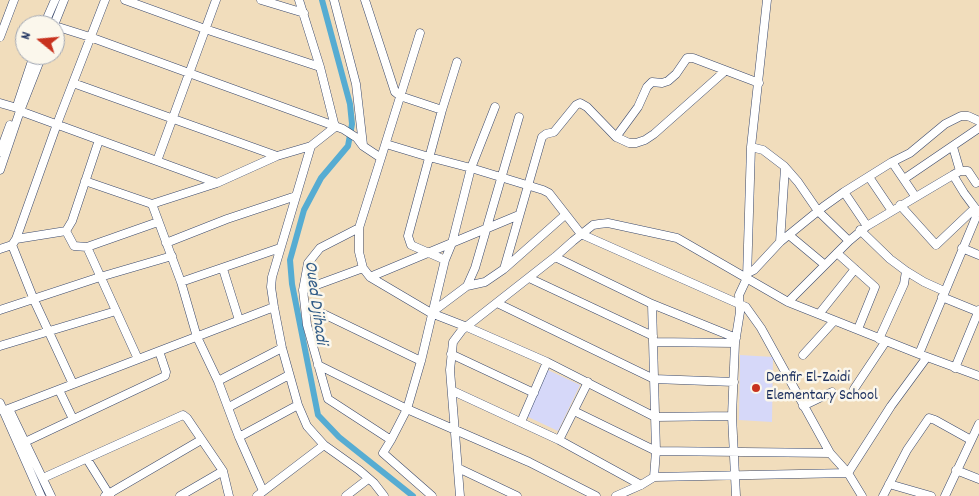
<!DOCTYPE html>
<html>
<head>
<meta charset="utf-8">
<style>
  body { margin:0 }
  #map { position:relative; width:979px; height:496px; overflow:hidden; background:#f1ddbc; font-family:Dekko,sans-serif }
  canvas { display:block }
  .north { position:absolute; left:15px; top:15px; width:50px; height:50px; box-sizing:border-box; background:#fbf7ec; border:1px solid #a1a7b3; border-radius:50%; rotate:287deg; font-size:14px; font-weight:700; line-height:20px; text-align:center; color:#1b2f5e }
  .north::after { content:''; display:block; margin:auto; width:18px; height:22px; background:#c8321e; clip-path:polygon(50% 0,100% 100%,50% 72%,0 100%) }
</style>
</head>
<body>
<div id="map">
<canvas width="979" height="496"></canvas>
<div class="north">N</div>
</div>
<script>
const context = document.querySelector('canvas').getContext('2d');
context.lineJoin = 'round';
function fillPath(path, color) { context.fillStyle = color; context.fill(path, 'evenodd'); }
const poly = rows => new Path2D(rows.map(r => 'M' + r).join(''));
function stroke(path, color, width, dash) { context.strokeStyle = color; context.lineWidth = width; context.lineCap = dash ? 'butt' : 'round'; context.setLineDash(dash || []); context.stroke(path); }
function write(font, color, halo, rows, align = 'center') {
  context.font = font + ' Dekko,sans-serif'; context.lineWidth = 5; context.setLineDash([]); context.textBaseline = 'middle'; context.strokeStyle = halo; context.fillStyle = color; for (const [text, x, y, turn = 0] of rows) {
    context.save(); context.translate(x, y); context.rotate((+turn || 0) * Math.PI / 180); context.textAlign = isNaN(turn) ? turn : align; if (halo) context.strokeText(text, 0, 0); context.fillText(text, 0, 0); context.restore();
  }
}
const built = poly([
  [740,355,773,357,772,422,739,420],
  [548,370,580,385,558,431,526,416]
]);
const canal = poly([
  [322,0,350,104,352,124,348,146,321,178,304,210,290,260,292,284,318,415,339,437,413,496]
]);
const minor = poly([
  [125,0,205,29,320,67],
  [261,0,304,13],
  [299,0,320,67,335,127],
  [334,0,356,84,363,145],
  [365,0,395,92,400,96,442,110],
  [44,25,55,0],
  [54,25,64,0],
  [55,26,90,37,343,129,357,138,363,146,381,158,359,228,359,252,363,268,370,277,431,313,467,327,547,362,655,417,732,416],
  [0,37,14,0],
  [73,83,277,156],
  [0,103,17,108],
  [18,103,34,55],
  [20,111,217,183],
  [616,137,638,107,647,87,652,82,662,83,668,81,676,74,687,58,693,58,759,83],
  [386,144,429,157,471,168,495,107],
  [311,146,272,277,271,287,274,307,282,348,298,405,307,426,324,445,359,470,374,483,384,496],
  [751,147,763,150,784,166,798,182,818,211,849,241],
  [953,147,960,171,953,175],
  [0,152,10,125],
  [381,158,420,33],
  [157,161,216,0],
  [892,162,915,196],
  [0,170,20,111,42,55],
  [960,171,968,171,976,183],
  [869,177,892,211],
  [904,179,979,128],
  [85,181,152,204,217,183,277,156,311,146,335,127],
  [844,192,867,226],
  [152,204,181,282,197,337,218,381,239,437,263,491],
  [900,205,936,245,975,208],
  [359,228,320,248,308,263,303,290,307,325,328,399,391,440,407,409,421,361,445,260,452,243,471,168,543,190,549,193,581,234,746,307,761,328,830,453,848,473,862,496],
  [860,230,890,259,906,271,924,282,944,291],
  [66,231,74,246,87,247,158,222],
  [789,235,825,265],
  [16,239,57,124,105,0],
  [780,242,785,168],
  [166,243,227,219,296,196],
  [12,245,34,300,73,384],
  [87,247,138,359],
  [962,248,979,255],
  [0,249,12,245,16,239,66,231,72,221,99,140],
  [837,253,875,287,858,329],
  [555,257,652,304,736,338],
  [445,260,411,245,408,236,442,110,457,62],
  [223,269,239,320],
  [504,269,542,137,546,134,554,132,576,105,580,103,587,107,616,137,629,143,636,143,645,140,654,134,725,71],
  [746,274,754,270,780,242,823,207,844,192,892,162,910,153,945,124,961,116,968,116,979,121],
  [370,277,519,215],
  [529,278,653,336],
  [181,282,280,248],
  [467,286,475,268,519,117],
  [303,290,363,268],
  [942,297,979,312],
  [788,302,849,241,867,226,953,175,964,193,978,212],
  [497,303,654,379,734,382],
  [305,305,421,361],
  [0,310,100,277,172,256],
  [431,313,467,286,485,282,504,269,565,215],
  [819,314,855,269],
  [879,339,904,284,906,271],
  [653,342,735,343],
  [0,346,116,311],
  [451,354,534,393],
  [919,354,979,210],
  [803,355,834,321],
  [318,365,407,409,529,462,596,496],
  [955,368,979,310],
  [218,381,282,348],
  [854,389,886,341],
  [59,390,73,419],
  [453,391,559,440,641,485],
  [0,403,41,496],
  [803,406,832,392],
  [229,407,289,375],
  [9,409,51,496],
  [3,411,274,307],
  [574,411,656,451,830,453],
  [521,422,547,362],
  [239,437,298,405],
  [391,440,383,453,432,496],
  [559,440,588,382],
  [25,442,165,376,166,372,159,351],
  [87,459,110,496],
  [458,468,517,496],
  [956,470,979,479],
  [654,477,848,473,891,406,927,357],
  [43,478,183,415,187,418,223,471,229,496],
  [889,484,931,496],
  [105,496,201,440],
  [180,496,223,471],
  [257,496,324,445],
  [346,496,368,479],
  [460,496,450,370,453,342,462,330,555,257,573,241,593,225,599,224,608,223,677,238,788,302,919,354,979,376],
  [616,496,641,485,654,477,656,451,652,304],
  [736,496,732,416,735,343,740,312,739,295,747,278,751,147,767,0],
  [883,496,907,450,929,418,935,420,971,440],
  [945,496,979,424]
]);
const markers = [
  [756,388,5,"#c8321e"]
];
const poiNames = [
  ["Denfir El-Zaidi",766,379],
  ["Elementary School",766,397]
];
const waterNames = [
  ["Oued Djihadi",314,303,82]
];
fillPath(built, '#d6d8f9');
stroke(canal, '#56acd2', 6);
stroke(minor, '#3b496c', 9);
stroke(minor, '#fff', 8);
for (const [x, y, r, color] of markers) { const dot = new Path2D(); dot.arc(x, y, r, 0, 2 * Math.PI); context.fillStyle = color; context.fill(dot); stroke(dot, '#fbf7ec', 2); }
write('16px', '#1b2f5e', '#fbf7ec', poiNames, 'left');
write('italic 18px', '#305b87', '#fbf7ec', waterNames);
</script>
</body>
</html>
